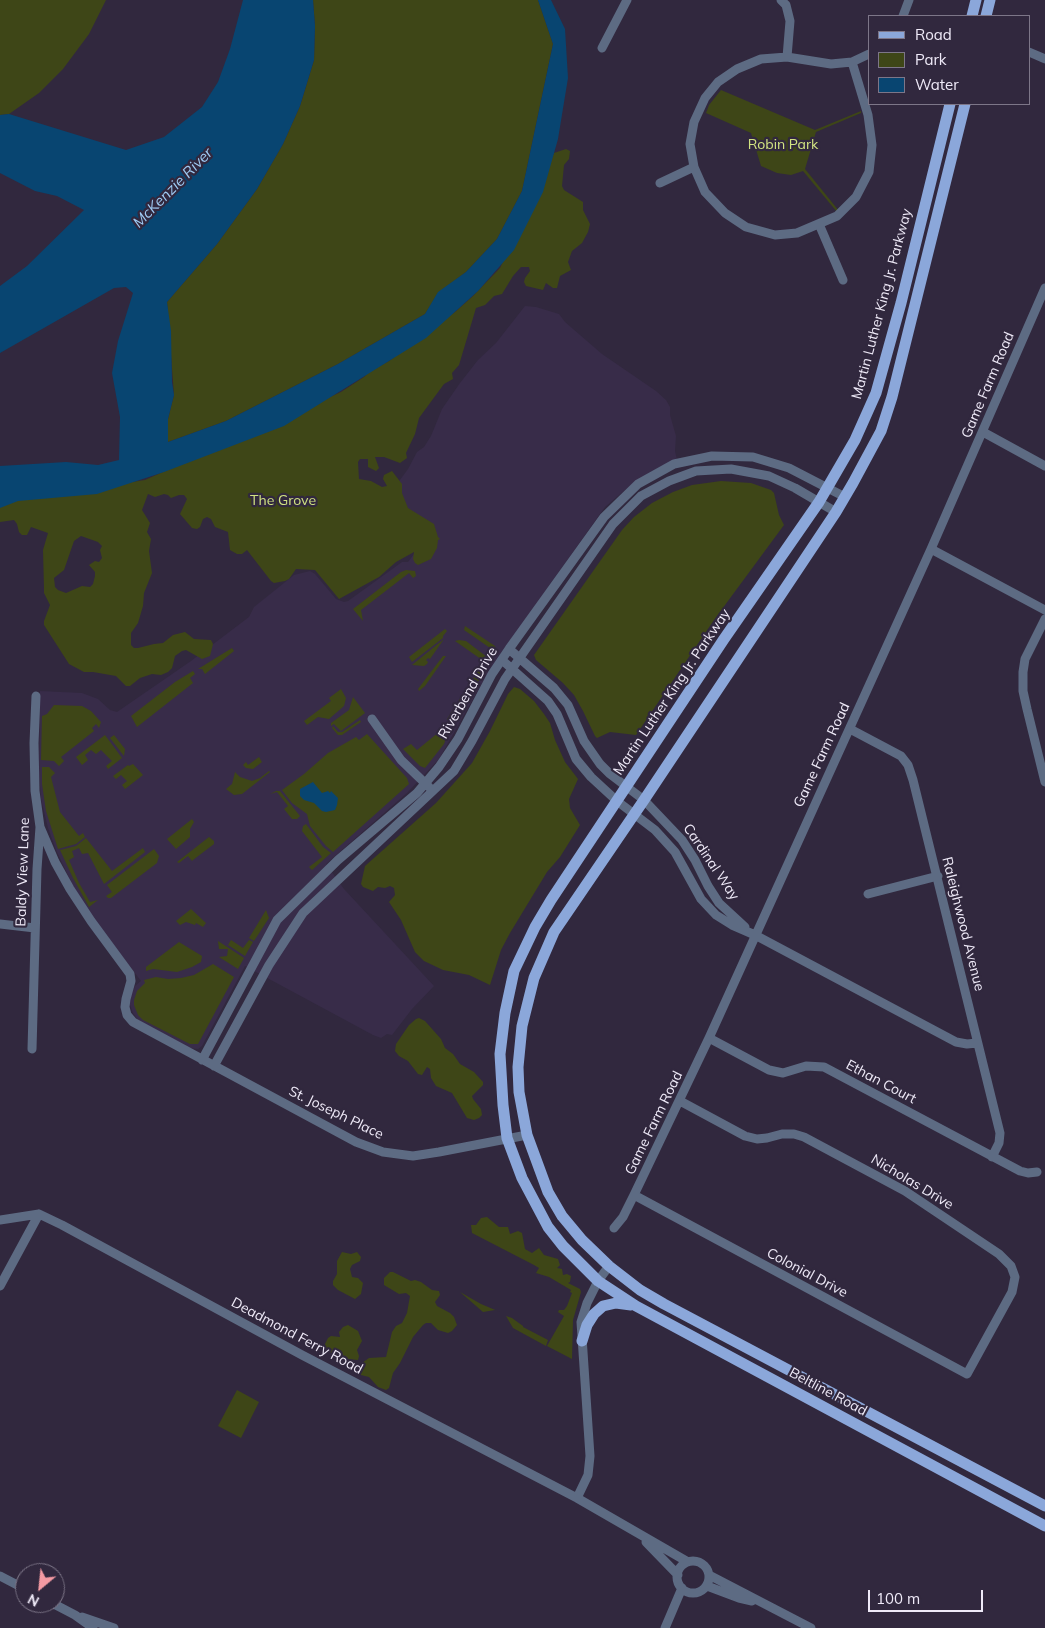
<!DOCTYPE html>
<html>
<head>
<meta charset="utf-8">
<style>
  body { margin:0 }
  #map { position:relative; width:1045px; height:1628px; overflow:hidden; background:#31283e; font-family:Mulish,sans-serif }
  canvas { display:block }
  .legend { position:absolute; left:868px; top:15px; width:162px; height:90px; box-sizing:border-box; background:#31283e; border:1px solid #7d7688; margin:0; padding:6px 9px; list-style:none; font-size:15px; color:#efeaf8 }
  .legend li { display:flex; align-items:center; gap:10px; height:25px }
  .legend b { width:25px; border:1px solid #7d7688 }
  .north { position:absolute; left:15px; top:1563px; width:50px; height:50px; box-sizing:border-box; background:#31283e; border:1px solid #7d7688; border-radius:50%; rotate:208deg; font-size:14px; font-weight:700; line-height:20px; text-align:center; color:#efeaf8 }
  .north::after { content:''; display:block; margin:auto; width:18px; height:22px; background:#f49aa3; clip-path:polygon(50% 0,100% 100%,50% 72%,0 100%) }
  .scale { position:absolute; left:868px; top:1590px; width:115px; height:22px; box-sizing:border-box; border:2px solid #efeaf8; border-top:0; padding-left:6px; font-size:15px; line-height:18px; white-space:nowrap; color:#efeaf8; -webkit-text-stroke:4px #31283e; paint-order:stroke }
</style>
</head>
<body>
<div id="map">
<canvas width="1045" height="1628"></canvas>
<ul class="legend">
<li><b style="height:6px;background:#8ba7da"></b>Road</li>
<li><b style="height:14px;background:#3e4617"></b>Park</li>
<li><b style="height:14px;background:#084571"></b>Water</li>
</ul>
<div class="north">N</div>
<div class="scale">100 m</div>
</div>
<script>
const context = document.querySelector('canvas').getContext('2d');
context.lineJoin = 'round';
function fillPath(path, color) { context.fillStyle = color; context.fill(path, 'evenodd'); }
const poly = rows => new Path2D(rows.map(r => 'M' + r).join(''));
function stroke(path, color, width, dash) { context.strokeStyle = color; context.lineWidth = width; context.lineCap = dash ? 'butt' : 'round'; context.setLineDash(dash || []); context.stroke(path); }
function write(font, color, halo, rows, align = 'center') {
  context.font = font + ' Mulish,sans-serif'; context.lineWidth = 4.5; context.setLineDash([]); context.textBaseline = 'middle'; context.strokeStyle = halo; context.fillStyle = color; for (const [text, x, y, turn = 0] of rows) {
    context.save(); context.translate(x, y); context.rotate((+turn || 0) * Math.PI / 180); context.textAlign = isNaN(turn) ? turn : align; if (halo) context.strokeText(text, 0, 0); context.fillText(text, 0, 0); context.restore();
  }
}
const built = poly([
  [525,306,536,307,559,314,565,322,602,354,656,391,666,400,670,407,670,415,676,436,675,451,677,460,656,469,638,479,605,507,491,667,439,759,407,793,326,864,344,889,434,986,412,1009,392,1035,387,1034,381,1038,373,1035,245,966,202,1046,198,1049,188,1048,138,1020,133,1013,130,1005,130,998,135,986,141,981,84,906,73,886,56,850,48,828,41,799,39,773,40,691,82,693,98,699,110,710,117,712,191,661,249,617,254,607,294,575,310,571,315,574,336,599,344,602,348,601,402,562,408,562,431,531,389,495,408,469,417,452,424,447,431,436,442,409,460,383,478,360,496,343]
]);
const green = poly([
  [0,0,106,0,89,34,63,69,39,93,9,114,0,115],
  [313,0,538,0,553,44,522,191,497,239,466,272,438,293,425,314,338,364,226,421,168,442,168,419,174,395,167,302,217,244,257,189,283,144,300,106,314,60,315,26],
  [721,90,815,130,861,111,861,113,816,132,805,169,839,211,837,212,803,171,791,175,777,173,761,166,751,133,706,113,709,105],
  [566,149,570,151,569,159,564,165,562,186,564,190,583,202,583,210,590,224,588,232,582,243,572,251,568,262,571,270,560,276,557,288,553,288,546,283,543,290,526,286,524,282,525,278,530,271,529,267,521,267,513,276,502,294,494,296,485,305,476,308,459,365,452,373,453,379,444,384,419,418,415,434,406,453,407,458,400,463,384,457,375,457,379,468,376,471,368,467,368,459,360,459,358,462,359,479,371,481,382,487,387,486,383,479,384,475,392,471,402,484,402,493,408,508,434,524,438,537,440,539,438,540,437,548,431,559,418,565,415,563,413,559,414,552,396,562,379,577,339,599,315,570,296,569,289,579,285,581,274,583,271,581,247,550,242,554,237,554,230,550,228,532,215,527,211,519,207,517,203,519,200,527,197,529,192,528,180,514,187,499,184,495,179,495,171,498,168,495,164,494,155,497,148,494,142,510,150,523,147,532,151,539,149,551,152,573,144,593,143,606,138,623,131,633,131,645,134,648,138,648,154,644,163,643,173,635,185,632,194,639,211,640,213,644,210,656,202,659,186,650,182,651,175,656,172,668,168,672,161,675,152,674,140,678,130,686,126,686,116,676,93,672,84,672,69,664,44,625,44,621,50,605,44,593,44,588,43,550,48,533,31,527,27,535,22,535,19,532,17,524,14,520,0,522,0,502,145,480,341,392,364,377,369,372,389,361,455,312,473,296,500,268,554,153],
  [81,536,98,542,102,546,100,550,102,558,99,562,95,561,89,565,95,572,95,576,93,584,90,587,82,586,66,593,58,590,55,587,54,578,64,570,74,541],
  [721,481,751,483,771,490,774,493,779,515,784,525,714,620,636,735,610,732,597,738,595,736,583,711,574,695,563,683,536,660,534,655,622,530,634,517,652,503,673,492,692,485],
  [406,570,415,571,416,576,413,578,409,573,361,610,363,621,353,609,401,572],
  [465,626,495,646,496,649,493,650,464,630],
  [445,629,447,631,443,636,443,638,412,662,409,657],
  [444,639,430,659,428,658,426,660,428,662,427,664,424,666,412,665],
  [459,640,466,641,487,657,490,660,488,664,455,641],
  [232,648,234,651,205,674,202,669,198,669],
  [443,656,446,656,425,686,419,691,418,689],
  [483,663,487,666,447,736,444,744,425,768,420,766,403,749,411,744,417,750,450,723,447,719],
  [193,671,195,674,190,678,193,683,137,727,131,716,175,682],
  [514,687,520,689,534,701,544,714,550,723,555,740,565,762,578,779,569,799,570,808,580,825,560,857,547,872,510,933,501,950,490,985,469,975,443,970,424,961,415,952,401,920,389,902,395,895,394,888,390,886,385,888,378,887,373,891,363,887,361,884,365,866,436,803,472,763,490,731,508,694],
  [341,689,346,698,344,706,329,719,318,717,307,725,304,721,331,701,329,698],
  [353,697,365,713,341,731,334,724,331,726,331,723,349,710],
  [54,705,82,706,91,711,101,722,99,728,96,724,92,728,94,731,61,757,64,761,59,766,54,761,41,760,42,716,47,714],
  [360,720,361,722,342,735,338,735,332,728,333,726,338,732,342,732],
  [367,734,407,778,409,784,333,852,326,846,310,826,307,814,292,803,282,790,304,774,328,753,356,737,359,740],
  [105,735,122,758,108,769,106,766,112,761,101,750,96,754,91,750,85,755,88,760,82,765,76,757],
  [114,735,125,749,124,756,110,738],
  [259,757,262,762,253,769,246,768,243,765,246,762,248,765],
  [133,764,143,775,125,789,122,785,127,781,121,775,116,779,113,776,128,765,129,766],
  [42,767,49,767,55,773,51,777,60,812,79,836,83,833,85,837,76,844,58,849,46,811,42,784],
  [269,771,270,772,242,794,234,795,226,789,232,784,235,772,240,777,252,781,260,778],
  [276,791,280,791,300,816,297,819,292,819,284,809,288,806,277,792,270,794],
  [192,819,194,822,190,829,190,837,176,849,167,839],
  [306,824,323,847,331,853,312,870,309,867,322,857,302,831,303,826],
  [209,837,214,841,214,844,193,860,192,861,188,856,179,863,177,862],
  [86,838,112,871,143,848,145,852,104,884,88,853,82,854,79,848,72,851,74,857,69,860,79,883,90,902,98,900,89,907,73,878,60,850,76,846],
  [154,849,159,856,157,863,111,898,108,898,106,896,112,892,107,885],
  [191,909,206,923,203,927,196,923,195,925,186,922,180,925,176,921],
  [266,910,269,918,254,941,249,938],
  [231,940,243,948,249,940,253,942,245,956,228,945],
  [218,941,244,958,238,969,219,957,227,956,228,949,219,949],
  [179,942,202,956,201,962,192,967,177,972,153,969,146,971,146,967],
  [213,964,234,977,198,1044,190,1044,184,1041,143,1020,138,1015,134,1005,134,1000,137,991,145,983,144,980,156,977,168,979,181,978,194,975],
  [419,1018,425,1021,441,1039,445,1048,453,1054,460,1064,474,1072,483,1082,483,1085,472,1096,473,1099,481,1109,482,1115,479,1118,474,1120,467,1118,452,1093,436,1086,431,1078,430,1069,427,1067,422,1075,418,1074,408,1061,399,1056,395,1051,396,1044,409,1025,416,1019],
  [487,1217,499,1227,508,1227,510,1234,518,1231,522,1233,525,1249,532,1253,539,1248,544,1255,558,1259,560,1265,557,1268,562,1269,563,1275,567,1274,571,1276,570,1282,568,1283,580,1289,581,1292,573,1320,572,1359,547,1346,564,1316,558,1312,559,1310,564,1310,567,1306,572,1293,570,1292,571,1290,549,1277,536,1273,539,1268,534,1265,472,1233,471,1225,476,1225,481,1218],
  [342,1252,351,1254,357,1252,361,1257,360,1261,352,1265,350,1269,352,1277,358,1278,363,1283,361,1294,355,1299,338,1290,333,1285,333,1281,337,1274,337,1261],
  [390,1272,393,1272,411,1281,415,1280,421,1282,432,1290,439,1291,440,1295,435,1302,437,1306,450,1313,454,1317,457,1325,452,1331,448,1333,438,1330,431,1323,426,1323,423,1325,413,1337,400,1363,393,1373,389,1388,386,1390,378,1387,369,1377,361,1375,359,1371,362,1363,369,1358,386,1357,392,1332,396,1326,402,1323,407,1313,410,1296,406,1293,399,1294,384,1285,384,1278],
  [460,1292,481,1304,500,1312,495,1310,483,1312],
  [506,1316,512,1318,523,1326,523,1327,548,1340,546,1346,513,1328],
  [348,1325,358,1331,362,1341,357,1350,359,1356,358,1360,338,1358,326,1349,325,1344,328,1338,331,1336,340,1337,339,1332,343,1327],
  [237,1390,259,1402,241,1438,218,1426]
]);
const water = poly([
  [243,0,313,0,315,26,314,60,300,106,283,144,257,189,217,244,167,302,171,331,172,382,174,395,168,419,168,442,226,421,338,364,425,314,438,292,466,272,497,239,522,191,553,44,538,0,551,0,565,29,568,78,558,139,543,192,514,250,478,291,426,338,284,426,164,472,97,494,18,501,0,508,0,466,66,462,98,465,119,460,120,417,112,373,118,341,133,293,126,287,114,288,0,353,0,286,27,266,84,210,57,196,35,191,0,173,0,115,9,114,126,150,164,137,202,107,218,82,230,49],
  [313,782,322,793,328,791,330,793,331,791,338,798,337,805,335,810,326,812,322,811,314,803,304,800,300,796,300,789]
]);
const minor = poly([
  [781,0,786,5,790,21,787,57],
  [903,16,909,0],
  [602,48,627,0],
  [1029,52,1045,59],
  [787,57,831,64,852,62,868,115,872,145,869,172,856,197,837,216,797,233,775,235,746,227,725,213,705,192,694,167,690,144,694,122,705,98,718,82,737,69,761,59,787,57],
  [852,62,869,54],
  [660,183,694,167],
  [819,224,843,280],
  [983,432,1045,466],
  [931,549,1045,610],
  [1045,619,1025,659,1023,672,1023,691,1027,709,1045,782],
  [509,649,554,688,568,705,584,741,600,764,610,774,644,800,682,840,695,860,708,886,719,903,745,927],
  [502,660,548,701,557,714,576,759,591,777,617,801,655,830,675,852,701,899,716,915,732,925,755,935,956,1042,967,1044,977,1043],
  [372,719,401,760,429,787],
  [850,729,901,756,908,765,913,780,1000,1133,999,1143,992,1157],
  [40,827,55,862,70,889,91,921,130,974,131,981,126,999,125,1007,127,1015,133,1022,356,1142,383,1152,413,1156,439,1152,527,1135],
  [868,894,938,876],
  [0,924,35,928],
  [709,1038,769,1070,783,1073,806,1066,824,1067,1020,1171,1028,1173,1037,1172],
  [32,1049,37,869,40,827,35,791,34,743,36,696],
  [202,1060,277,920,338,860,417,793,439,767,458,739,492,674,509,649,604,517,638,484,674,464,712,456,753,457,789,468,845,497],
  [214,1066,269,965,303,913,454,771,472,741,505,679,613,524,641,496,669,481,696,471,731,469,769,476,795,488,836,512],
  [634,1195,967,1374,1012,1292,1015,1277,1011,1266,999,1254,905,1191,804,1137,794,1134,782,1134,767,1138,757,1139,745,1136,680,1101],
  [0,1220,39,1214,62,1225,302,1355,577,1498,688,1562],
  [614,1228,623,1217,634,1195,709,1038,931,549,1045,288],
  [0,1286,39,1214],
  [577,1498,588,1475,590,1456,581,1322,587,1303,598,1281,609,1266],
  [646,1542,678,1575],
  '677 1577a16 16 0 1 1 32 0a16 16 0 1 1-32 0Z',
  [709,1575,811,1628],
  [0,1576,25,1589],
  [707,1586,739,1598,752,1601],
  [52,1603,75,1615,93,1628],
  [82,1617,114,1628],
  [665,1628,682,1588]
]);
const major = poly([
  [972,16,976,0],
  [986,16,990,0],
  [950,104,901,303,876,393,855,440,819,502,724,639,551,900,535,927,514,971,505,1013,500,1054,503,1105,507,1138,522,1178,548,1227,563,1246,598,1281,636,1306,1045,1526],
  [965,104,892,397,881,431,853,483,836,512,644,800,554,932,534,978,522,1026,518,1067,519,1092,527,1135,548,1192,562,1216,582,1240,609,1266,640,1290,664,1304,1045,1506],
  [582,1341,587,1325,594,1314,603,1306,616,1303,631,1305]
]);
const parkNames = [
  ["Robin Park",783,145],
  ["The Grove",283,501]
];
const streetNames = [
  ["Martin Luther King Jr. Parkway",882,304,-75],
  ["Game Farm Road",988,385,-67],
  ["Martin Luther King Jr. Parkway",672,692,-56],
  ["Riverbend Drive",468,693,-60],
  ["Game Farm Road",822,755,-65],
  ["Cardinal Way",711,862,56],
  ["Baldy View Lane",23,872,-88],
  ["Raleighwood Avenue",963,924,76],
  ["Ethan Court",881,1082,28],
  ["St. Joseph Place",336,1113,26],
  ["Game Farm Road",654,1123,-64],
  ["Nicholas Drive",912,1182,31],
  ["Colonial Drive",807,1273,28],
  ["Deadmond Ferry Road",297,1336,28],
  ["Beltline Road",828,1392,28]
];
const waterNames = [
  ["McKenzie River",173,188,-45]
];
fillPath(built, '#382c49');
fillPath(green, '#3e4617');
fillPath(water, '#084571');
stroke(minor, '#5d6b83', 9);
stroke(major, '#8ba7da', 11);
write('14px', '#d2e482', '#31283e', parkNames);
write('14px', '#efeaf8', '#31283e', streetNames);
write('italic 15px', '#9fcbf4', '#31283e', waterNames);
</script>
</body>
</html>
